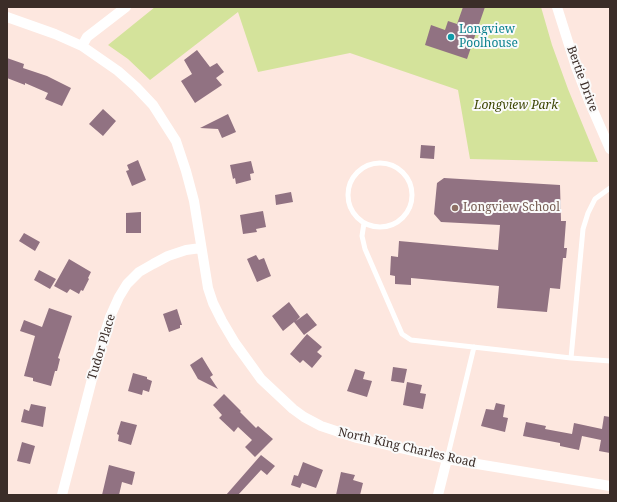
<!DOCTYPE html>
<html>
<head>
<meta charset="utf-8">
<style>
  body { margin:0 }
  #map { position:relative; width:617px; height:502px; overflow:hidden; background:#fde7df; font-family:"Noto Serif",serif }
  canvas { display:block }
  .frame { position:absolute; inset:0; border:8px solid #3b2d28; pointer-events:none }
</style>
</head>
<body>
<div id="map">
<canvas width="617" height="502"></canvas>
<div class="frame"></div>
</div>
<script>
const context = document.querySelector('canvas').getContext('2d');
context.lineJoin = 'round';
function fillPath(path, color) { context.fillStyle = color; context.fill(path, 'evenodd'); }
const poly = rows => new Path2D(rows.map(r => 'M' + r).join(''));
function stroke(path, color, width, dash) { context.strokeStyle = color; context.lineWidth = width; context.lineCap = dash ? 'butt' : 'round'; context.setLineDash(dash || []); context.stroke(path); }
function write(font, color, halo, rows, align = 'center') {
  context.font = font + ' "Noto Serif",serif'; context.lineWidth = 4; context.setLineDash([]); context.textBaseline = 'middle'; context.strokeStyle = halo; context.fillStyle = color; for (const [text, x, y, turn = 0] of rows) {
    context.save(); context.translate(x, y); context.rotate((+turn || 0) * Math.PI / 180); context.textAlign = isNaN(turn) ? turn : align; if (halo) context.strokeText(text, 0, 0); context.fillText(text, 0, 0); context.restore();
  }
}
const green = poly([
  [155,7,541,7,552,45,568,89,598,162,470,159,458,90,350,53,258,72,238,12,150,80,128,59,108,45]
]);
const building = poly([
  [463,7,485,7,467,59,425,45,431,25,445,30,448,21,457,24],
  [197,50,210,67,217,63,224,72,216,78,222,85,195,103,181,81,192,74,184,60],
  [7,58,24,64,23,68,47,76,71,88,62,106,45,99,48,93,25,83,25,85,7,78],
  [103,109,116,121,103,136,89,124],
  [228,114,236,132,222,138,218,129,200,128],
  [421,145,435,146,434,159,420,158],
  [138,160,146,180,132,186,126,171,129,170,127,165],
  [251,161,254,173,250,174,251,180,236,184,235,178,233,179,230,165],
  [444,178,560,185,561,221,566,221,564,248,567,248,566,258,563,258,560,289,550,288,547,312,497,308,499,286,411,278,411,285,395,284,395,276,390,275,391,256,398,257,399,241,498,250,500,225,441,222,434,214,437,183],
  [291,192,293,202,276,205,275,195],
  [263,211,266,227,256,229,257,232,243,234,240,215],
  [141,212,141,233,126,233,126,213],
  [24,233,40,242,35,251,19,241],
  [256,255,259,260,264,258,271,276,257,282,247,259],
  [69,259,91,272,88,278,89,279,83,291,81,290,79,294,70,289,67,293,54,286],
  [39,270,56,279,50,289,34,280],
  [289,302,300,317,296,321,307,313,317,325,304,335,294,322,283,331,272,316],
  [49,308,72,316,58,358,60,359,57,371,55,371,51,386,33,381,33,378,24,376,35,336,20,331,24,320,42,327],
  [177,309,182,325,180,325,180,328,169,332,163,314],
  [307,334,322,347,317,352,322,356,312,368,303,360,300,363,290,354],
  [202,357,213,375,210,377,218,389,198,379,190,365],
  [393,367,407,369,404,383,391,381],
  [355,369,365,372,363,379,372,381,367,397,347,391],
  [133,373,147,377,147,379,152,381,149,392,143,390,142,395,128,391],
  [407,382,422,385,420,393,426,394,423,409,403,405],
  [224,394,241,411,240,412,256,428,258,426,273,439,255,457,245,447,252,440,238,427,234,432,219,418,222,415,213,405],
  [496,403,505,405,503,417,508,418,505,432,481,426,486,409,494,410],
  [31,404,46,407,43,427,21,422,24,409,29,411],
  [604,416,610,417,610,453,599,451,601,440,582,436,579,450,560,446,560,443,523,436,526,422,546,426,545,429,572,434,574,423,602,429],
  [121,421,137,425,131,445,118,441,119,435,117,434],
  [22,442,35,446,30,464,17,461],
  [261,455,275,466,267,475,261,470,238,495,226,495],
  [303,462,323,470,316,488,302,483,300,488,291,485,294,475,298,476],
  [109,465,135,472,132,485,122,482,119,495,102,495],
  [341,472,355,475,353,480,363,483,360,495,336,495]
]);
const lane = poly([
  '348 195a32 32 0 1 1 64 0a32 32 0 1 1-64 0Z',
  [610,188,595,199,588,213,583,229,571,358,610,361],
  [364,223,362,236,365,249,402,334,411,340,571,358],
  [447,459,474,347]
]);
const street = poly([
  [557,7,576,67,589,101,610,149],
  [7,17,55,34,82,46,118,71,136,87,153,105,176,141,186,171,194,201,208,288,213,303,222,321,235,343,261,379,293,409,304,417,321,426,357,438,447,459,610,486],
  [82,46,87,37,126,7],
  [62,495,99,352,110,317,119,297,127,284,139,272,153,264,168,256,186,250,201,248],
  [438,495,447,459]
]);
const markers = [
  [451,37,4,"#0f9aa8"],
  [455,208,4,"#8d6e63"]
];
const cultureNames = [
  ["Longview",459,30],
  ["Poolhouse",459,44]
];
const streetNames = [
  ["Bertie Drive",582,79,70],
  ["Tudor Place",102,347,-73],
  ["North King Charles Road",407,448,13]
];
const parkNames = [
  ["Longview Park",516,106]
];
const educationNames = [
  ["Longview School",463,208]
];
fillPath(green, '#d4e39b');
fillPath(building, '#917282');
stroke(lane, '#fff', 5);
stroke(street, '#fff', 10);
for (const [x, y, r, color] of markers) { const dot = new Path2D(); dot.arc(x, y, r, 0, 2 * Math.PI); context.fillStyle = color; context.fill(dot); stroke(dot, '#fafafa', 1.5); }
write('12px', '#0d838f', '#fafafa', cultureNames, 'left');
write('12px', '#3b2d28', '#fafafa', streetNames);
write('italic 12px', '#3b4401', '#fafafa', parkNames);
write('12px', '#785e54', '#fafafa', educationNames, 'left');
</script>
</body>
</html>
